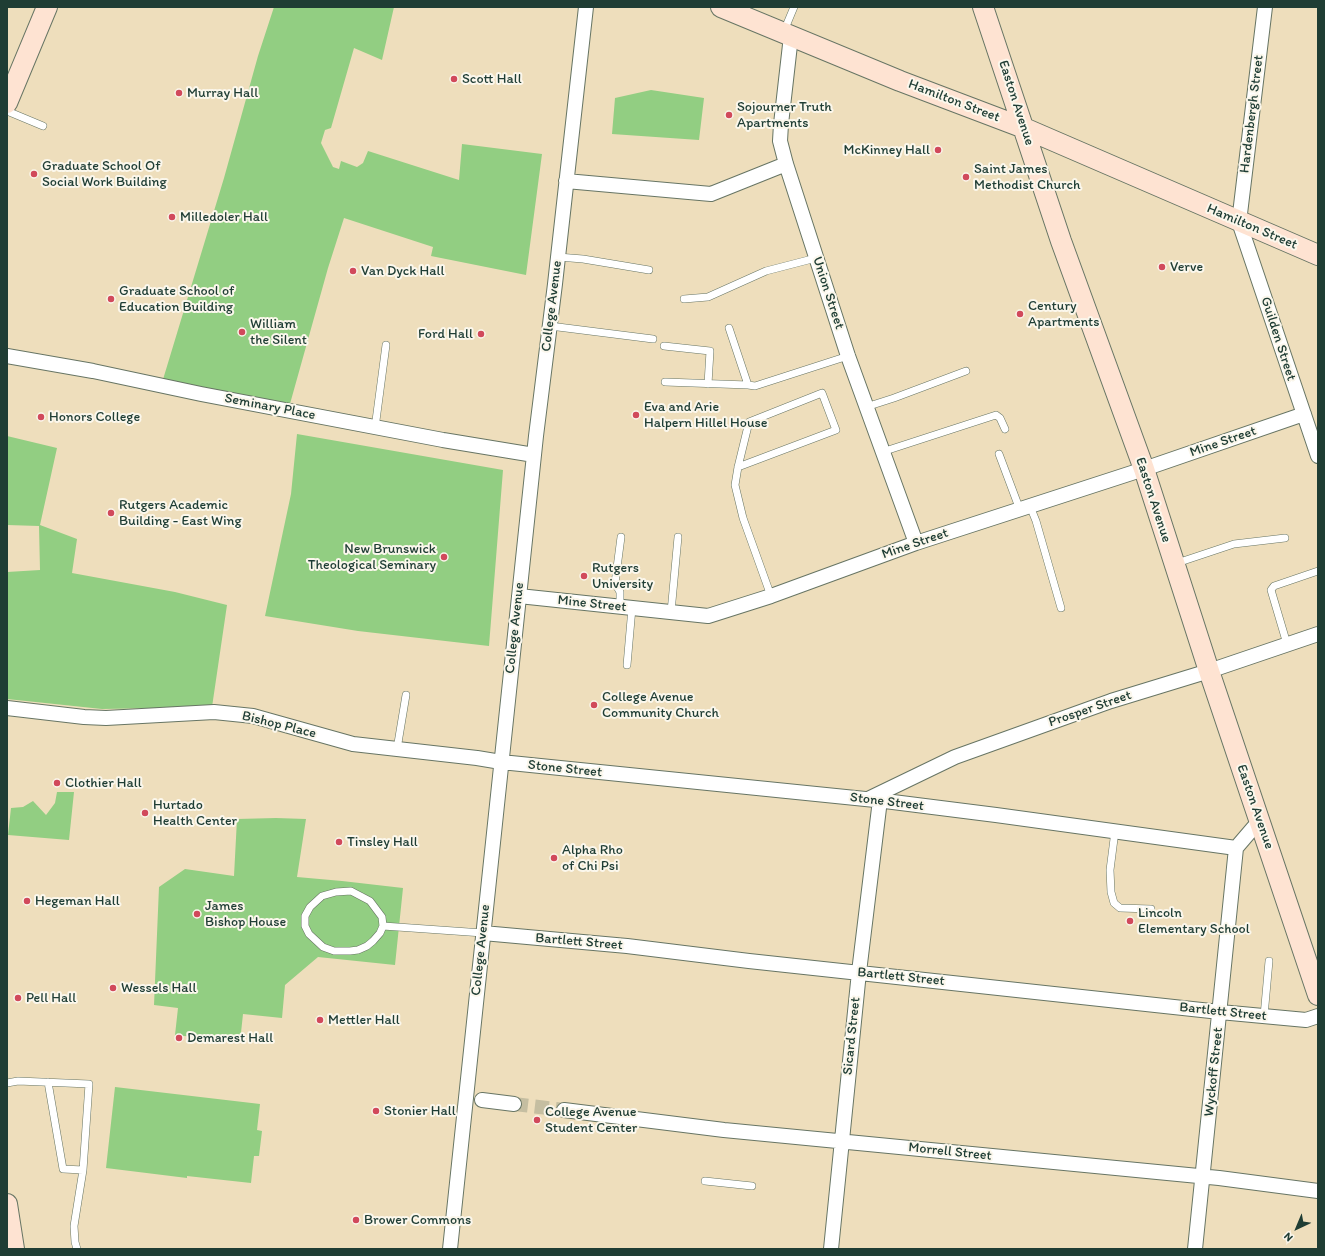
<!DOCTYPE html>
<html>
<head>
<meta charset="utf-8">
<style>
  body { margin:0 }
  #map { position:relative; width:1325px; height:1256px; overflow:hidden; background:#eedebc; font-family:Itim,sans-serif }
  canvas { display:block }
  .frame { position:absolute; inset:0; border:8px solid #1f3d34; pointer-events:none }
  .north { position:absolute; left:1277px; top:1208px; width:40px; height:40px; -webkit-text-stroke:3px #fbf7ec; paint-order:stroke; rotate:224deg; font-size:11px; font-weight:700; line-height:16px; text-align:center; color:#1f3d34 }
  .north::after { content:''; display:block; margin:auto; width:14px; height:18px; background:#1f3d34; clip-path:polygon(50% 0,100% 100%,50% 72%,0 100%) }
</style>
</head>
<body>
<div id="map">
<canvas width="1325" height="1256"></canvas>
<div class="frame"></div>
<div class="north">N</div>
</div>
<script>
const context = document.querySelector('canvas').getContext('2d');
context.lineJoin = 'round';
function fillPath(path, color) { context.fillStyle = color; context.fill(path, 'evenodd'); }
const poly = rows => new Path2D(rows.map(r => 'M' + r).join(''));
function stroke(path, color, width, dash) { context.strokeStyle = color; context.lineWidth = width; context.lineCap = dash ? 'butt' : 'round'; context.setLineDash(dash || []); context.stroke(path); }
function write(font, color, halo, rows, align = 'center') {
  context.font = font + ' Itim,sans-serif'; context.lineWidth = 4; context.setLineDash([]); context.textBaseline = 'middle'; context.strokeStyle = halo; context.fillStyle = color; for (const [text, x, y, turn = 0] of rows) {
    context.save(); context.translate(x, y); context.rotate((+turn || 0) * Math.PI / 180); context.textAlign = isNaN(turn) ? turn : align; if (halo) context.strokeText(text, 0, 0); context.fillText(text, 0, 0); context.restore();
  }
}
const green = poly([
  [274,7,394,7,382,60,354,48,331,128,325,130,321,143,333,167,339,169,341,161,357,167,363,163,368,151,459,180,462,144,542,154,526,275,431,256,433,247,344,218,328,268,288,411,161,386,224,178,258,56],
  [651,90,704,98,699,140,612,134,615,98],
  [297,434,503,470,489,646,358,631,265,616,291,494],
  [7,436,57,448,40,525,77,539,72,573,175,592,227,605,212,707,102,709,7,699,7,572,40,570,39,526,7,525],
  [57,792,74,792,69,840,8,835,11,808,23,807,33,801,46,815,55,803],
  [276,818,306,819,297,877,342,881,403,888,395,965,318,957,285,985,282,1018,243,1014,240,1042,175,1035,178,1008,154,1005,159,887,185,869,234,876,237,819],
  [115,1087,260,1104,257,1130,262,1131,259,1156,254,1156,251,1183,187,1176,187,1178,106,1168]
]);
const streetTunnel = poly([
  [514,1104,564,1110]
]);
const lane = poly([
  [784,31,794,7],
  [7,111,43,126],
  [558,257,583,259,649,270],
  [684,299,708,297,766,271,816,258],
  [550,326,653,339],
  [729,328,748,385,755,386,848,356],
  [664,346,710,351,708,384],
  [665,382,748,385],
  [866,407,894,398,966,371],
  [375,428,386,345],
  [882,452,996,415,1000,418,1005,429],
  [999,454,1020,510],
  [738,467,836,430,822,393,749,422,738,467,735,485,743,518,771,596],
  [1030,506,1036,521,1061,608],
  [1177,563,1234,544,1285,538],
  [620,606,620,592,615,583,621,537],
  [671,612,678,537],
  [1287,644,1271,590,1274,586,1318,571],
  [627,665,632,608],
  [397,749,406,695],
  [1115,831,1110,870,1111,892,1114,903,1120,908,1151,909],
  [383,926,380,933,373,941,367,946,358,950,350,951,334,951,323,947,309,934,305,926,305,916,310,907,322,896,336,892,351,891,370,901,382,917,383,926,483,933],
  [1264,1016,1269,961],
  [48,1082,63,1169,83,1170],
  [7,1083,18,1081,89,1084,83,1170,74,1226,75,1242,77,1249],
  [705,1181,752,1186]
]);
const street = poly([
  [1265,7,1239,222,1318,456],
  [791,36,781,124,780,141,786,164,848,356,916,543],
  [566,181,711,194,786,164],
  [7,356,93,371,201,394,443,440,534,455],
  [519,596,708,616,771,596,916,543,1144,469,1304,414],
  [7,708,84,717,106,718,214,712,253,716,353,744,477,758,501,762,885,801,996,815,1236,848,1260,820],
  [868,799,955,757,1111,701,1209,671,1318,634],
  [483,933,627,946,749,961,1220,1012,1306,1020,1318,1016],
  [482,1100,514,1104],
  [564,1110,724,1130,1219,1178,1318,1191],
  [450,1249,536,436,555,284,586,7],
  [831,1249,859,972,880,800],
  [1195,1249,1236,848]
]);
const secondary = poly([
  [721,7,900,81,1024,128,1318,255],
  [983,7,1061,241,1144,469,1209,671,1318,995],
  [7,103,47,7],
  [7,1204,14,1249]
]);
const markers = [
  [454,79,4,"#d1495b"],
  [179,93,4,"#d1495b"],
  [729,115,4,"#d1495b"],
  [938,150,4,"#d1495b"],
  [34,174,4,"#d1495b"],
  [966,177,4,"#d1495b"],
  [172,217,4,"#d1495b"],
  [1162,267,4,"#d1495b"],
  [353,271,4,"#d1495b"],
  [111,299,4,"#d1495b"],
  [1020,314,4,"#d1495b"],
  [242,332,4,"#d1495b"],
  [481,334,4,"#d1495b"],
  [636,415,4,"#d1495b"],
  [41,417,4,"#d1495b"],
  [111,513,4,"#d1495b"],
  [444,557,4,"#d1495b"],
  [584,576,4,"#d1495b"],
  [594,705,4,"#d1495b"],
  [57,783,4,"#d1495b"],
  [145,813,4,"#d1495b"],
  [339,842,4,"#d1495b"],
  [554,858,4,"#d1495b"],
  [27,901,4,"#d1495b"],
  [197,914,4,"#d1495b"],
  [1130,921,4,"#d1495b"],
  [113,988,4,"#d1495b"],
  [18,998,4,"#d1495b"],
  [320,1020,4,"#d1495b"],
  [179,1038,4,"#d1495b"],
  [376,1111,4,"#d1495b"],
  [537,1120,4,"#d1495b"],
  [356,1220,4,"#d1495b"]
];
const poiNames = [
  ["Scott Hall",462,79],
  ["Murray Hall",187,93],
  ["Sojourner Truth",737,107],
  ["Apartments",737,123],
  ["McKinney Hall",930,150,"right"],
  ["Graduate School Of",42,166],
  ["Social Work Building",42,182],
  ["Saint James",974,169],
  ["Methodist Church",974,185],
  ["Milledoler Hall",180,217],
  ["Verve",1170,267],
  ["Van Dyck Hall",361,271],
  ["Graduate School of",119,291],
  ["Education Building",119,307],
  ["Century",1028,306],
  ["Apartments",1028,322],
  ["William",250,324],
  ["the Silent",250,340],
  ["Ford Hall",473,334,"right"],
  ["Eva and Arie",644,407],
  ["Halpern Hillel House",644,423],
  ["Honors College",49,417],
  ["Rutgers Academic",119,505],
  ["Building - East Wing",119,521],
  ["New Brunswick",436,549,"right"],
  ["Theological Seminary",436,565,"right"],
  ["Rutgers",592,568],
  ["University",592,584],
  ["College Avenue",602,697],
  ["Community Church",602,713],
  ["Clothier Hall",65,783],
  ["Hurtado",153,805],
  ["Health Center",153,821],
  ["Tinsley Hall",347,842],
  ["Alpha Rho",562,850],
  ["of Chi Psi",562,866],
  ["Hegeman Hall",35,901],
  ["James",205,906],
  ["Bishop House",205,922],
  ["Lincoln",1138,913],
  ["Elementary School",1138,929],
  ["Wessels Hall",121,988],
  ["Pell Hall",26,998],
  ["Mettler Hall",328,1020],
  ["Demarest Hall",187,1038],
  ["Stonier Hall",384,1111],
  ["College Avenue",545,1112],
  ["Student Center",545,1128],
  ["Brower Commons",364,1220]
];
const streetNames = [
  ["Hamilton Street",954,101,21],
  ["Easton Avenue",1016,103,72],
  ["Hardenbergh Street",1252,114,-83],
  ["Hamilton Street",1252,227,23],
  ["Union Street",828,293,72],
  ["College Avenue",552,306,-83],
  ["Guilden Street",1278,339,72],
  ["Seminary Place",270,407,11],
  ["Mine Street",1223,442,-19],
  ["Easton Avenue",1153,500,72],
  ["Mine Street",915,544,-19],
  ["Mine Street",592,604,6],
  ["College Avenue",515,628,-84],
  ["Prosper Street",1090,709,-19],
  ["Bishop Place",279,725,14],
  ["Stone Street",565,769,6],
  ["Stone Street",887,802,7],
  ["Easton Avenue",1255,807,71],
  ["Bartlett Street",579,942,5],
  ["College Avenue",481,950,-84],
  ["Bartlett Street",901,977,6],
  ["Bartlett Street",1223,1012,6],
  ["Sicard Street",852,1036,-84],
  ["Wyckoff Street",1214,1072,-84],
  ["Morrell Street",950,1152,6]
];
fillPath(green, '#92ce82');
stroke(streetTunnel, '#c5bea1', 14, [14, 7]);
stroke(lane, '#677564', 8);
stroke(street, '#677564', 16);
stroke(secondary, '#677564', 22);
stroke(lane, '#fff', 7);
stroke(street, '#fff', 14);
stroke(secondary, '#fee3d2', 20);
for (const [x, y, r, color] of markers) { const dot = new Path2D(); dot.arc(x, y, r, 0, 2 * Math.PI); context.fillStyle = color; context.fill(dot); stroke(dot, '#fbf7ec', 1.5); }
write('14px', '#1f3d34', '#fbf7ec', poiNames, 'left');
write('14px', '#1f3d34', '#fbf7ec', streetNames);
</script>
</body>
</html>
